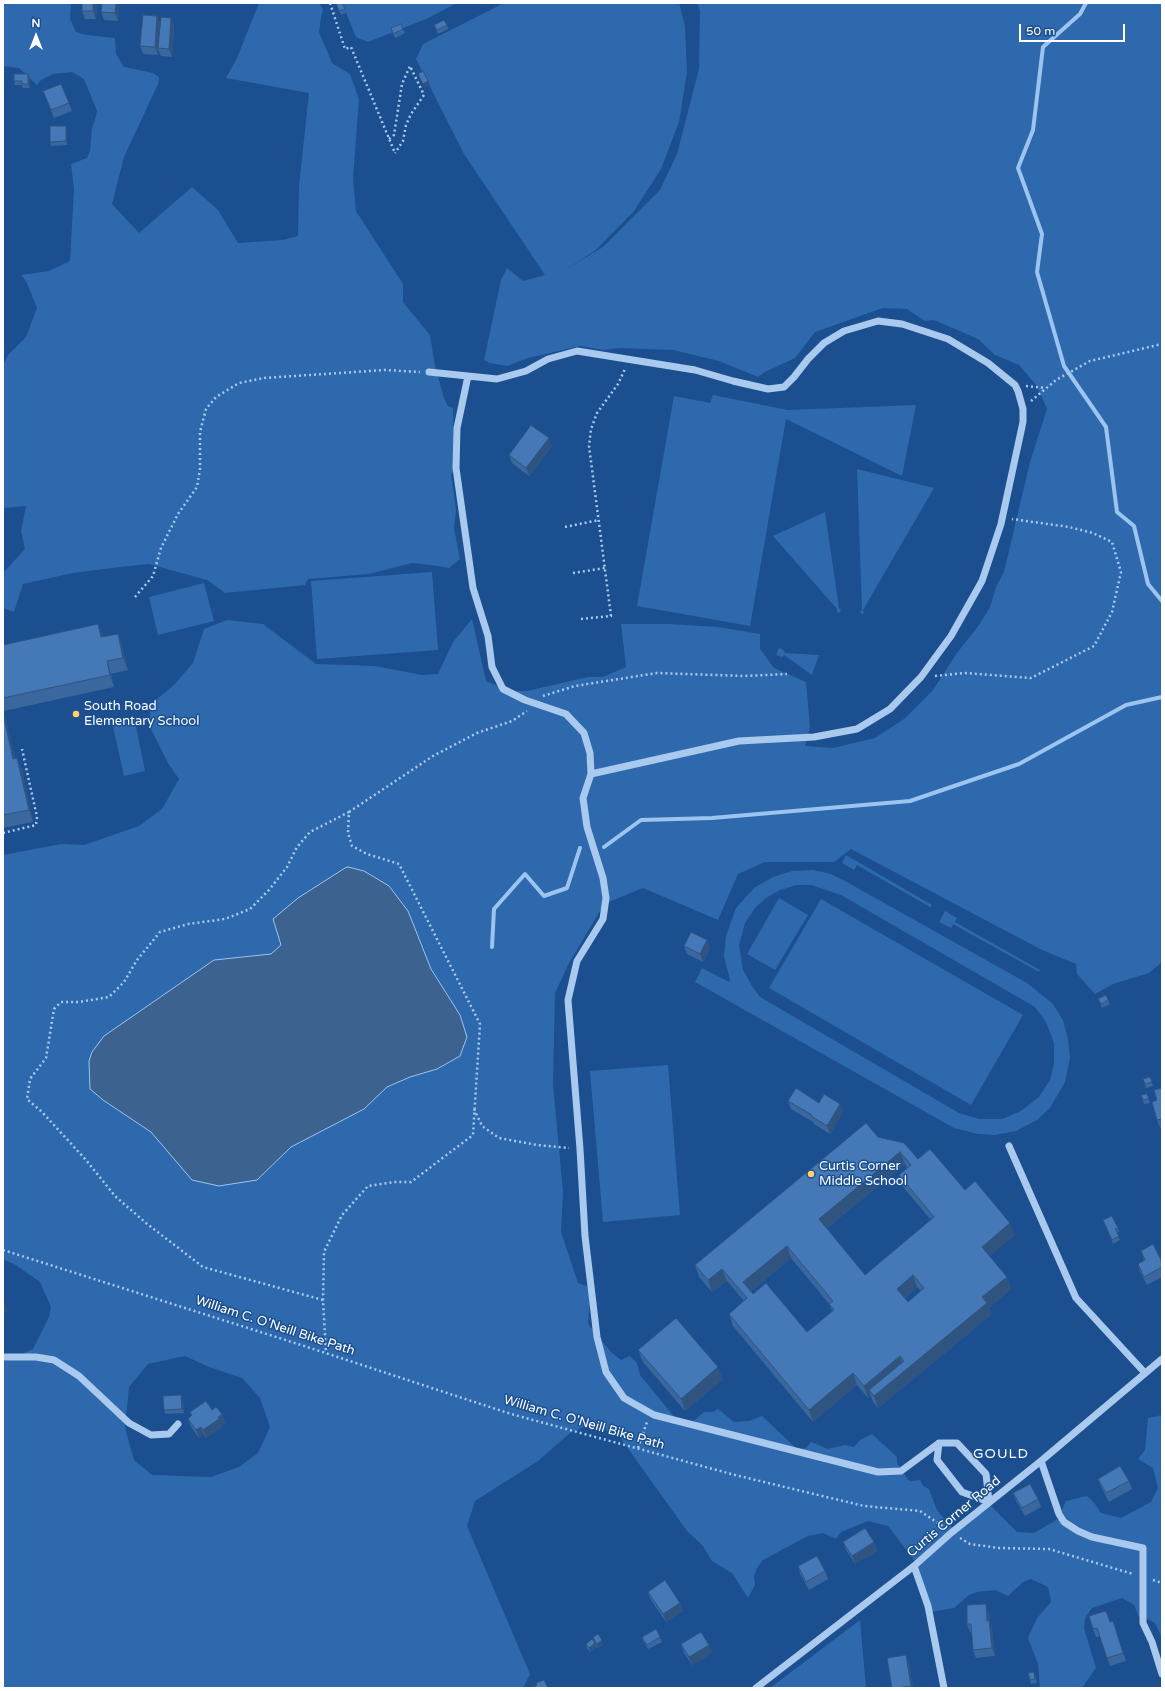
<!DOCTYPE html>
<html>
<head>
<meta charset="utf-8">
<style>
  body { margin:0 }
  #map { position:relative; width:1165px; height:1691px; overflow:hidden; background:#1b4f8f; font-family:"Varela Round",sans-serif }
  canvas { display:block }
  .frame { position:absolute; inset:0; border:4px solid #fff; pointer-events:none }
  .north { position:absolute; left:16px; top:16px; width:40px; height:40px; -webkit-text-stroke:3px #1b4f8f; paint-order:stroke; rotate:0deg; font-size:11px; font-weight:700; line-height:16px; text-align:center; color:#fff }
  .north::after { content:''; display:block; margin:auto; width:14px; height:18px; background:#fff; clip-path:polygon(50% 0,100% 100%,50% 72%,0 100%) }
  .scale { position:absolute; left:1019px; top:24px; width:106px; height:18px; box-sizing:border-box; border:2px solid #fff; border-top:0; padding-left:5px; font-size:12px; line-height:14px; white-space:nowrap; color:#fff; -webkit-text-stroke:3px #1b4f8f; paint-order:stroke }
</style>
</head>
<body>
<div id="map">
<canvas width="1165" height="1691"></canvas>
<div class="frame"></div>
<div class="north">N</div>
<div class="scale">50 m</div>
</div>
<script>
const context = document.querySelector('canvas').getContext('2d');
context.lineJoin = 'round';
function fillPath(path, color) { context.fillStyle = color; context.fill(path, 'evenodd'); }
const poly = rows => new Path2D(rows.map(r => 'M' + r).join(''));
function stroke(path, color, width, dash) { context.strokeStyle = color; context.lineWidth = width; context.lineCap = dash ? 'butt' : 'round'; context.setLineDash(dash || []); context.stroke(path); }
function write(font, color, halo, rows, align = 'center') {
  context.font = font + ' "Varela Round",sans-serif'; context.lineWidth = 3; context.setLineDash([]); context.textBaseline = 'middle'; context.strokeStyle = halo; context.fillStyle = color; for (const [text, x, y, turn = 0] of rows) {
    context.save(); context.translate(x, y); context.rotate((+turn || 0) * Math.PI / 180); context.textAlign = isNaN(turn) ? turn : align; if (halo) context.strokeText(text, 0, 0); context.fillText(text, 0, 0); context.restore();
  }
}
const green = poly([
  [3,3,71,3,70,19,76,32,86,35,115,38,116,54,124,67,153,73,159,77,158,84,124,157,112,204,139,233,192,187,218,210,238,243,283,240,298,236,299,186,309,93,226,78,237,58,259,3,319,3,323,10,321,17,319,32,332,63,350,74,359,99,353,179,356,211,403,284,403,302,430,335,435,366,444,398,448,406,453,408,454,472,451,474,456,510,454,528,460,559,449,568,431,565,412,563,369,574,308,579,305,585,225,593,207,580,149,564,120,567,73,573,23,584,14,612,3,608,3,573,25,549,21,531,26,506,3,508,3,366,8,355,26,337,37,308,26,281,21,275,49,271,70,261,74,189,71,164,87,158,90,151,92,128,95,120,97,111,84,79,72,72,53,74,41,80,37,85,19,68,3,66],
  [342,3,457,3,426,19,368,42,356,37],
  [504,3,679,3,685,26,687,72,679,122,661,169,634,211,596,250,565,270,603,247,660,190,677,154,699,69,700,11,697,3,1162,3,1162,960,1160,964,1149,973,1113,984,1095,994,1077,974,1076,964,1042,950,851,849,834,862,765,862,738,874,718,920,643,888,604,904,569,963,555,993,553,1084,563,1192,561,1232,578,1283,587,1286,590,1297,588,1324,611,1352,621,1360,630,1356,637,1363,640,1375,676,1419,691,1423,704,1412,713,1412,718,1409,734,1422,749,1421,762,1416,798,1450,806,1448,811,1442,828,1449,845,1445,854,1447,860,1440,872,1434,897,1457,897,1463,908,1480,912,1481,920,1480,923,1486,929,1489,937,1510,954,1530,989,1504,1017,1532,1034,1533,1058,1519,1066,1501,1087,1496,1095,1504,1101,1513,1121,1518,1151,1502,1158,1488,1153,1468,1138,1459,1145,1450,1148,1418,1162,1415,1162,1638,1155,1623,1146,1618,1139,1617,1134,1605,1122,1598,1092,1608,1085,1618,1084,1628,1096,1668,1082,1688,1040,1688,1038,1664,1028,1638,1037,1618,1051,1602,1048,1587,1031,1579,1023,1582,1008,1596,995,1590,977,1592,969,1595,954,1608,931,1612,915,1569,914,1560,888,1526,868,1521,841,1532,836,1539,823,1533,808,1536,763,1560,757,1568,754,1576,755,1585,748,1598,732,1573,712,1561,703,1546,687,1531,619,1436,591,1424,570,1433,538,1461,475,1501,467,1526,530,1674,523,1688,3,1688,3,1360,6,1361,33,1349,49,1317,51,1307,40,1282,14,1264,3,1259,3,855,61,844,84,845,139,826,162,809,179,779,168,763,149,725,151,704,174,685,193,663,204,629,227,620,263,624,316,664,375,666,422,675,438,674,453,642,472,619,486,681,509,691,527,691,588,677,603,677,626,667,621,624,670,624,718,627,760,634,760,649,774,668,806,682,810,727,805,746,833,748,875,738,904,719,933,690,957,653,979,625,990,607,996,587,1004,572,1030,462,1047,409,1037,386,1019,365,995,355,978,339,934,320,925,321,907,309,883,308,815,332,795,358,765,372,758,377,719,361,673,350,620,348,604,350,580,346,528,358,507,366,490,363,484,360,501,280,507,268,523,281,545,275,464,154,416,59,423,44],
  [408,911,431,969,460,1015,437,1069,410,1077,387,1087,364,1109,291,1147,257,1180,192,1180,151,1132,103,1100,91,1089,214,960,271,954,281,945],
  [185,1356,209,1367,242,1378,260,1398,270,1427,258,1453,239,1467,211,1477,152,1475,134,1460,125,1428,129,1387,148,1364],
  [713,395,788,410,916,405,902,476,786,419,750,626,637,606,674,396,710,403],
  [857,469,934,488,863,610,864,613,862,614,860,612,862,610],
  [825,512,839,608,841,610,839,613,837,612,837,609,773,536],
  [432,572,438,650,317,659,311,581],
  [204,583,214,621,158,635,149,597],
  [779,648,785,651,784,653,819,655,812,675,784,655,782,657,776,655],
  [134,717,145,771,124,776,112,722],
  [846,855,932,905,930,907,857,865,854,870,842,863],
  [813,870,831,874,845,881,1027,983,1052,1003,1063,1020,1068,1039,1070,1058,1065,1082,1050,1108,1037,1120,1016,1131,995,1135,978,1134,954,1128,695,982,702,968,729,982,730,980,724,956,726,936,736,908,754,888,773,877,792,871],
  [797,885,811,885,841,895,1035,1007,1046,1022,1054,1043,1054,1064,1050,1080,1039,1097,1021,1111,1002,1119,979,1119,959,1113,760,997,752,986,743,970,739,945,745,923,755,908,766,898,780,890],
  [779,898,808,915,775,970,747,954],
  [821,899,1023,1015,971,1105,769,988],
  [945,911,957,918,955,922,1040,970,1039,972,953,924,951,928,939,922],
  [668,1065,680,1215,603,1222,590,1071],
  [860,1620,866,1688,770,1688]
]);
const water = poly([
  [348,867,364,871,389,886,408,911,431,969,460,1015,467,1037,460,1056,437,1069,410,1077,387,1087,364,1109,291,1147,257,1180,219,1186,192,1180,151,1132,103,1100,90,1089,89,1061,92,1052,104,1036,214,960,271,954,281,945,273,919,298,898,345,868,348,867]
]);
const stream = poly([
  [1086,3,1080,14,1043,47,1033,130,1018,168,1042,234,1037,272,1064,366,1106,427,1117,512,1134,526,1148,584,1162,601],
  [604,847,641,820,712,818,910,801,1019,764,1126,705,1162,697],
  [492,947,494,909,525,874,544,896,567,888,580,848]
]);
const path = poly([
  [330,3,345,49,351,47,395,153],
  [389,139,394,135,402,84,410,66,424,95,411,114,406,125,403,141,395,153],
  [1026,386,1045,388],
  [1031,401,1056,380,1090,361,1162,344],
  [565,527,599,520],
  [573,573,605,568],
  [135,597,153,576,161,548,178,514,197,487,200,469,200,432,206,409,216,397,239,383,264,378,385,370,420,372],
  [581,619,611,616,589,446,591,429,597,413,618,384,625,369],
  [935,676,965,673,1031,678,1094,646,1112,612,1121,572,1112,542,1093,533,1069,527,1012,519],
  [543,696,575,686,657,673,744,676,787,674],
  [349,812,433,756,477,733,512,721,527,711],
  [3,833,36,825,37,817,22,749],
  [474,1109,482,1126,499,1138,537,1145,569,1148],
  [3,1250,298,1344,511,1414,735,1475,864,1506,920,1511,944,1527],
  [323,1300,203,1267,146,1223,115,1196,86,1160,42,1112,27,1099,30,1079,46,1058,54,1009,61,1002,79,1002,109,997,124,982,137,960,160,932,188,924,225,919,250,909,269,890,287,867,297,847,310,832,349,812,348,833,352,846,367,854,399,864,480,1024,473,1135,411,1182,395,1182,368,1186,342,1215,324,1252,323,1300,326,1353],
  [638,1448,647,1422],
  [960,1538,970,1544,999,1548,1049,1549,1133,1574],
  [1153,1580,1162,1583]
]);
const minor = poly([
  [429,372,497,379,526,371,548,359,577,351,695,370,733,381,768,389,784,387,794,377,808,359,824,343,844,331,878,321,902,324,948,339,988,363,1015,385,1018,391,1023,409,1023,422,1001,524,982,581,951,636,921,677,890,709,857,729,814,737,739,741,591,774],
  [468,376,457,428,456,468,473,588,488,636,492,667,503,689,525,700,566,714,584,733,590,753,591,774,583,798,587,827,603,878,606,898,603,919,577,961,568,1000,580,1149,585,1236,597,1337,606,1372,624,1398,654,1415,878,1472,901,1471,939,1443,957,1443,986,1474,989,1502,962,1492,937,1460,939,1443],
  [1009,1146,1076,1298,1145,1373],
  [3,1357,36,1357,54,1360,79,1376,129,1423,151,1435,169,1434,178,1424],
  [1041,1461,1059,1514,1064,1522,1078,1531,1092,1537,1143,1548,1143,1623,1152,1642,1162,1674],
  [914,1566,928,1606,944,1688],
  [756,1688,914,1566,951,1533,1041,1461,1162,1359]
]);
const wall = poly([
  [82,3,97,3,96,19,85,19,82,11],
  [119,3,118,21,104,20,101,12],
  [336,3,342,3,346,13,341,15],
  [157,16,160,24,171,18,174,26,172,57,161,56,158,50,158,55,143,54,140,46],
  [434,25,447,25,448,29,438,34],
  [391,28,403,29,405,33,395,38],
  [30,78,30,88,23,88,22,85,15,85,14,81],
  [43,91,69,103,72,111,54,118],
  [67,130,67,145,51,146,50,142],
  [552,446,529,476,512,463,509,455],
  [118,634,122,646,128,670,111,674,114,687,4,711,15,759,17,758,22,770,33,822,3,828,3,645,103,637],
  [684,946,710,948,703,962,687,954],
  [1098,999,1108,1000,1110,1004,1102,1008],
  [1150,1077,1153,1086,1146,1088,1143,1079],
  [1162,1088,1162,1128,1160,1128,1157,1120,1157,1100],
  [1147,1094,1150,1103,1144,1104,1141,1095],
  [788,1101,840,1104,843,1112,830,1134,814,1124,813,1122,791,1109],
  [878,1137,918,1159,965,1190,1015,1235,989,1256,1007,1277,1011,1289,989,1308,991,1315,878,1408,873,1402,871,1396,868,1398,857,1385,813,1422,733,1326,729,1314,744,1301,727,1281,712,1292,699,1277,695,1265],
  [905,1164,907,1168,899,1175,903,1187,931,1220,865,1275,827,1228],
  [791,1258,830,1305,832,1311,807,1332,753,1294,751,1291],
  [917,1287,921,1291,908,1302,905,1298],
  [1103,1220,1118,1228,1119,1232,1117,1233,1120,1240,1113,1244],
  [1141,1251,1162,1262,1162,1277,1147,1285,1140,1272,1138,1264,1144,1260],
  [638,1350,723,1379,685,1411,643,1362],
  [181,1395,183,1400,184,1413,165,1414,164,1410],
  [212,1410,222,1414,225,1423,221,1425,222,1427,206,1438,204,1435,199,1438,191,1427,188,1419,191,1416,190,1412],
  [1098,1479,1129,1481,1132,1489,1109,1502,1101,1487],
  [1013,1493,1038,1499,1041,1507,1025,1516,1016,1501],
  [843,1542,874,1542,877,1551,855,1564,846,1550],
  [798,1566,825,1571,828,1579,809,1590,800,1574],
  [648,1592,680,1603,683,1611,666,1622,651,1600],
  [989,1612,990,1621,992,1629,995,1656,976,1658,973,1650,972,1632,970,1632,967,1624],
  [1113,1621,1126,1661,1110,1666,1100,1636,1096,1637,1093,1629],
  [593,1637,603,1645,598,1648,596,1644,597,1647,590,1652,587,1648,586,1644,594,1641],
  [642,1637,660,1637,662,1642,648,1649,643,1641],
  [681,1644,709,1645,712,1653,692,1665,684,1653],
  [909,1663,913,1688,892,1688],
  [1034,1672,1037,1683,1031,1684,1030,1680]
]);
const shadedWall = poly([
  [93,3,97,3,96,19,93,11],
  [116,3,119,3,118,21,115,13],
  [157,16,160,25,158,48,158,55,155,47],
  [171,18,174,26,172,57,169,49],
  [28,74,30,78,30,88,28,84],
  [428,81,430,85,425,88,423,84],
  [66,126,67,130,67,145,66,141],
  [549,438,552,446,529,476,526,468],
  [98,624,103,636,106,649,101,637],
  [118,634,122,646,128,670,123,658],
  [107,661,111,674,114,687,110,675],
  [3,707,4,711,18,771,13,759,3,713],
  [17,758,22,770,33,822,29,810],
  [707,940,710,948,703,962,700,954],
  [840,1104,843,1112,830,1134,827,1126],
  [900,1152,905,1164,823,1231,819,1219],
  [1010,1223,1015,1235,986,1259,982,1247],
  [787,1246,791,1258,747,1294,743,1282],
  [722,1269,727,1281,712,1292,708,1280],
  [913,1275,917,1287,901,1301,897,1289],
  [1007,1277,1011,1289,989,1308,991,1315,878,1408,874,1396,982,1297],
  [4,1302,7,1310,3,1317,3,1304],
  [900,1356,904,1368,869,1390,871,1396,868,1398,864,1386],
  [718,1367,723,1379,685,1411,681,1399],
  [853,1373,857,1385,813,1422,809,1410],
  [181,1395,183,1400,184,1413,182,1409],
  [222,1414,225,1423,221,1425,222,1427,206,1438,203,1430],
  [201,1427,204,1435,199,1438,196,1430],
  [874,1542,877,1551,855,1564,852,1556],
  [680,1603,683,1611,666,1622,663,1614],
  [986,1604,989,1612,990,1621,992,1629,995,1656,992,1648,987,1621],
  [602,1640,603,1645,598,1648,597,1644],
  [595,1643,597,1647,590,1652,589,1648],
  [709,1645,712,1653,692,1665,689,1657],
  [906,1655,909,1663,913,1688,912,1688,911,1686]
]);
const building = poly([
  [82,3,93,3,93,11,82,11,82,3],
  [102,3,116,3,115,13,101,12,102,3],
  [336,3,342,3,345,9,339,11,336,3],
  [143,15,157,16,155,47,140,46,143,15],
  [161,17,171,18,169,49,158,48,161,17],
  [444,20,447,25,437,30,434,25,444,20],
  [401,24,403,29,393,34,391,28,401,24],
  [423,71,428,81,423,84,418,74,423,71],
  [14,74,28,74,28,84,22,84,22,81,14,81,14,74],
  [61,84,69,103,51,110,43,91,61,84],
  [50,126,66,126,66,141,50,142,50,126],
  [531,425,549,438,526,468,509,455,531,425],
  [98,624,101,637,118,634,123,658,107,661,110,675,3,698,3,645,98,624],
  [3,713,13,759,17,758,29,810,3,815,3,713],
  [691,932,707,940,700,954,684,946,691,932],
  [1106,995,1108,1000,1101,1004,1098,999,1106,995],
  [1150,1077,1152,1082,1145,1084,1143,1079,1150,1077],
  [796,1088,819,1103,824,1094,840,1104,827,1126,811,1116,812,1115,788,1101,796,1088],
  [1162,1088,1162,1119,1157,1120,1152,1102,1157,1100,1154,1090,1162,1088],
  [1147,1094,1149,1099,1143,1100,1141,1095,1147,1094],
  [866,1123,878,1137,904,1143,918,1159,930,1149,965,1190,975,1181,1010,1223,982,1247,1007,1277,982,1297,987,1303,874,1396,869,1390,904,1361,900,1356,864,1386,853,1373,809,1410,729,1314,747,1298,722,1269,708,1280,695,1265,866,1123],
  [900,1152,911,1165,899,1175,934,1217,865,1275,819,1219,900,1152],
  [787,1246,833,1301,829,1304,834,1310,807,1332,766,1283,753,1294,743,1282,787,1246],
  [913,1275,924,1288,908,1302,897,1289,913,1275],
  [1112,1216,1118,1228,1115,1229,1119,1236,1112,1240,1103,1220,1112,1216],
  [1153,1244,1162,1262,1162,1267,1144,1277,1138,1264,1145,1260,1141,1251,1153,1244],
  [676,1318,718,1367,681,1399,638,1350,676,1318],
  [181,1395,182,1409,164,1410,163,1396,181,1395],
  [206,1401,212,1410,216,1407,222,1414,218,1417,219,1419,203,1430,201,1427,196,1430,188,1419,192,1415,190,1412,206,1401],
  [1120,1466,1129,1481,1106,1493,1098,1479,1120,1466],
  [1030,1484,1038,1499,1022,1508,1013,1493,1030,1484],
  [865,1528,874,1542,852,1556,843,1542,865,1528],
  [817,1556,825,1571,806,1582,798,1566,817,1556],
  [665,1580,680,1603,663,1614,648,1592,665,1580],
  [986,1604,987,1621,989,1620,992,1648,973,1650,971,1624,967,1624,967,1605,986,1604],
  [1106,1611,1110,1622,1113,1621,1123,1653,1107,1658,1097,1628,1093,1629,1089,1616,1106,1611],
  [656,1629,660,1637,647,1645,642,1637,656,1629],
  [701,1632,709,1645,689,1657,681,1644,701,1632],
  [598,1634,602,1640,597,1644,593,1637,598,1634],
  [592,1639,595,1643,589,1648,586,1644,592,1639],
  [906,1655,911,1686,897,1688,892,1688,887,1658,906,1655],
  [1034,1672,1035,1679,1030,1680,1028,1673,1034,1672],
  [544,1680,548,1688,532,1688,537,1685,536,1683,544,1680]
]);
const markers = [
  [76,714,4,"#ffd166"],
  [811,1174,4,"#ffd166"]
];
const poiNames = [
  ["South Road",84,707],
  ["Elementary School",84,722],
  ["Curtis Corner",819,1167],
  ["Middle School",819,1182]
];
const streetNames = [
  ["William C. O'Neill Bike Path",275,1326,18],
  ["William C. O'Neill Bike Path",584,1423,16],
  ["Curtis Corner Road",954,1517,-40]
];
const neighbourhoodNames = [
  ["GOULD",1001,1454]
];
fillPath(green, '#2e69ad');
fillPath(water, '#3c6290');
stroke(water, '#9cc4f0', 1);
stroke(stream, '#9cc4f0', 4);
stroke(path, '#a9c9ee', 2.5, [2, 3]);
stroke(minor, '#a9c9ee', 7);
fillPath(wall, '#3a679d');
fillPath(shadedWall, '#305480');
fillPath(building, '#4478b7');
stroke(building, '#305480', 1);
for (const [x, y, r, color] of markers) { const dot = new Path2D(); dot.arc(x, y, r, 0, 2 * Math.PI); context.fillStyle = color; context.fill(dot); stroke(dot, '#1b4f8f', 1.5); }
write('13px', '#fff', '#1b4f8f', poiNames, 'left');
write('13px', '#fff', '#1b4f8f', streetNames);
context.letterSpacing = '1px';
write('14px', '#fff', '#1b4f8f', neighbourhoodNames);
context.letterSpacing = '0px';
</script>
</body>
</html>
